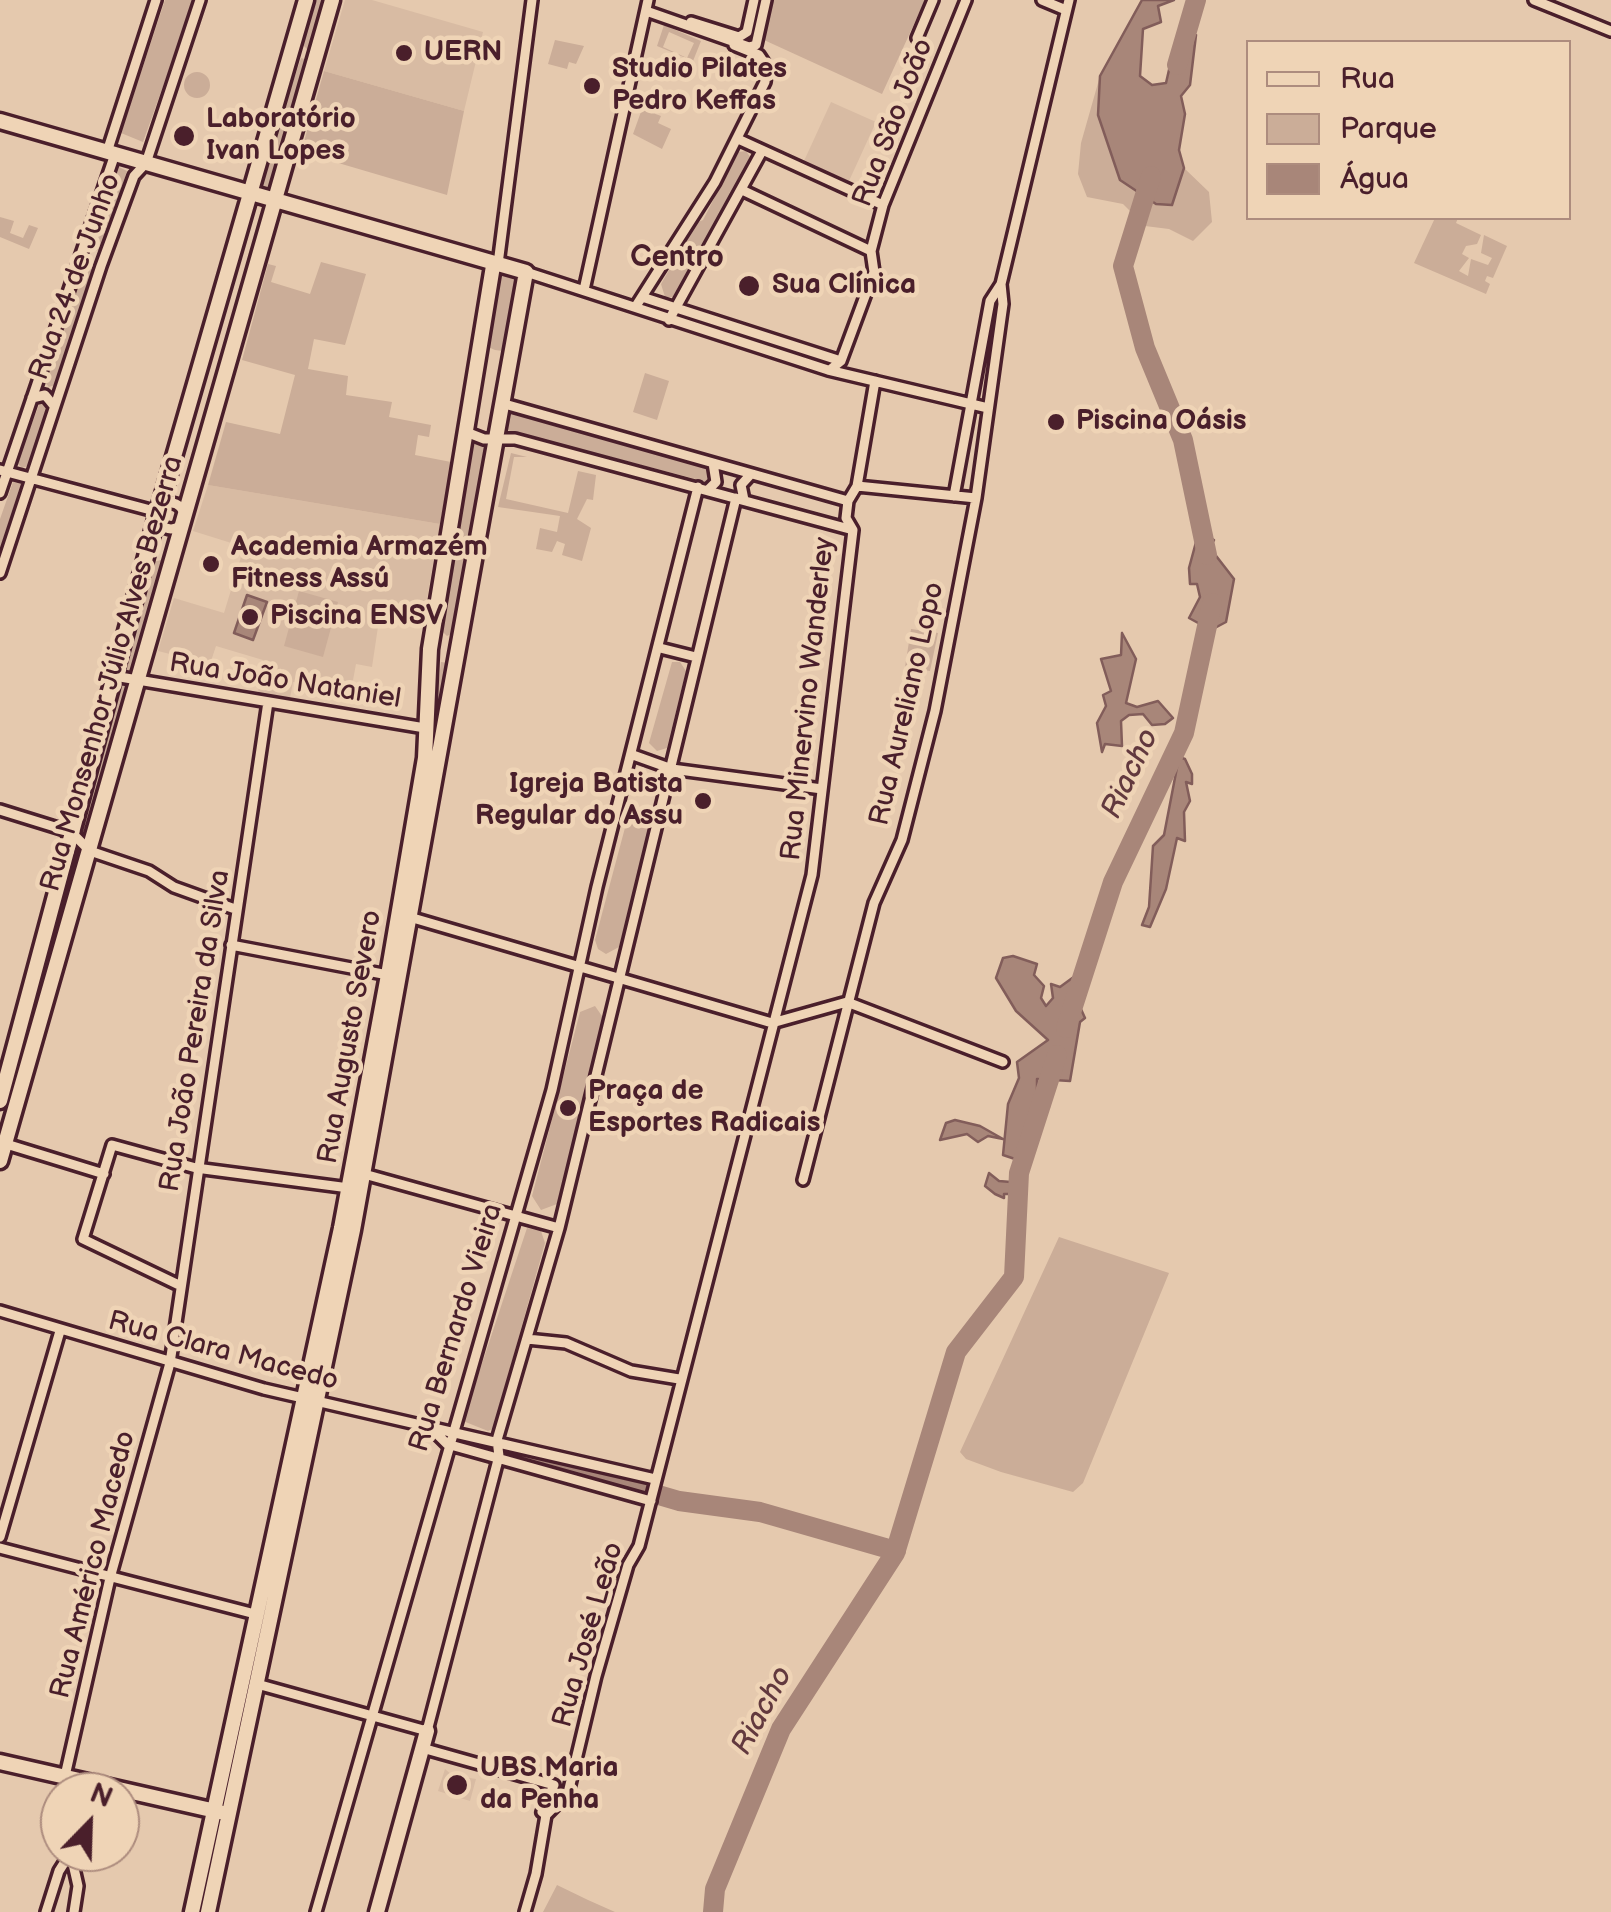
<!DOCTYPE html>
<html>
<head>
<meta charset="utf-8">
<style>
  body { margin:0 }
  #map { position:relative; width:1611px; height:1912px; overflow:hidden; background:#e5c9ae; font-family:"Balsamiq Sans",sans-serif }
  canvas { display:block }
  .legend { position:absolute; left:1246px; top:40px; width:325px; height:180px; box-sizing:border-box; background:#efd4b6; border:2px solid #ad8c7e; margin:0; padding:12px 18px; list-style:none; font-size:30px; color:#4a1f2b }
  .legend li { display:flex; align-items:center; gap:20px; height:50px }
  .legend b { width:50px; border:2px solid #ad8c7e }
  .north { position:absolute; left:40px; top:1772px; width:100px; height:100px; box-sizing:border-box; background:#efd4b6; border:2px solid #ad8c7e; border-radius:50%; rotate:23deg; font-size:28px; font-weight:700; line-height:40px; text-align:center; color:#4a1f2b }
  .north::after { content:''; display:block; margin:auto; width:35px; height:45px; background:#4a1f2b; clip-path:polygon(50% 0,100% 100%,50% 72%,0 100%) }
</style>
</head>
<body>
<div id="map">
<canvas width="1611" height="1912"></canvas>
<ul class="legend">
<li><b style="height:12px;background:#efd4b6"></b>Rua</li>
<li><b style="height:28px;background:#cbad98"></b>Parque</li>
<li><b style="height:28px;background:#a88679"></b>Água</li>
</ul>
<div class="north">N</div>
</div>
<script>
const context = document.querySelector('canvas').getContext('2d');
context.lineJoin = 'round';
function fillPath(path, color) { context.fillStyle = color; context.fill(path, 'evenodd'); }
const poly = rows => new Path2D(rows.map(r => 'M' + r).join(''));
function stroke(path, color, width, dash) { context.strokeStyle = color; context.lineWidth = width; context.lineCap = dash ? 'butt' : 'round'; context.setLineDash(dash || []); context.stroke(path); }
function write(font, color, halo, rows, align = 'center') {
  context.font = font + ' "Balsamiq Sans",sans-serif'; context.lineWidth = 9; context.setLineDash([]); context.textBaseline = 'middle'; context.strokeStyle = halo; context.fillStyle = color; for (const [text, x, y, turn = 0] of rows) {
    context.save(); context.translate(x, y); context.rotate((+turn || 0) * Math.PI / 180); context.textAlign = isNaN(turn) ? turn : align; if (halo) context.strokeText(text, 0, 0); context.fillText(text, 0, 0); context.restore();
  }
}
const built = poly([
  [345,0,372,0,483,32,464,111,324,71],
  [831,102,876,122,849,181,804,161],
  [208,485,440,524,422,627,379,620,372,667,356,664,351,691,293,682,290,698,258,693,263,660,216,646,210,664,158,651,174,598,224,613,244,547,193,531],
  [445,1769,452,1775,476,1779,470,1801,438,1791]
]);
const green = poly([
  [165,0,194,0,143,142,121,133],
  [314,0,327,0,312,47,307,49,302,44],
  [772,0,925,0,882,94,764,40],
  [664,25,701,41,693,61,657,46],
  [669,32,694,43,687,58,663,47],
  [555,40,584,46,576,64,569,62,567,69,548,64],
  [301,58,308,60,272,186,262,189,259,183],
  [324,71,464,111,447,195,301,152],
  '184 85a13 13 0 1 1 26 0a13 13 0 1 1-26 0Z',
  [1100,76,1101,127,1120,180,1178,188,1184,168,1209,192,1212,222,1193,241,1169,229,1145,226,1123,204,1087,197,1078,174,1081,143],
  [642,109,661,116,658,123,671,129,662,149,633,134],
  [746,151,751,158,677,297,665,297,661,284,696,223,703,220,738,152],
  [119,167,127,171,101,250,94,251,91,246],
  [0,217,14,221,10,233,23,238,29,225,38,228,29,249,0,237],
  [1435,218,1458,218,1456,223,1481,235,1477,244,1466,246,1462,254,1469,258,1459,271,1468,276,1471,259,1488,265,1492,258,1481,253,1484,235,1507,246,1493,278,1487,276,1485,281,1490,284,1486,294,1414,263],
  [321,262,366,274,345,345,314,339,308,369,348,376,346,395,392,402,389,417,431,425,429,437,418,435,415,455,451,462,440,524,208,485,226,422,280,434,295,375,242,360,268,264,276,266,271,282,310,294],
  [84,266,94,270,55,385,49,387,44,381],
  [508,275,516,279,503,351,495,350,488,347,500,276],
  [645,373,669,381,657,420,633,412],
  [42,397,49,403,28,466,22,468,17,463],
  [512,412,709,467,707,482,507,430,506,418],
  [473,439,487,443,455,632,447,636,440,629],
  [511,453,527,457,514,457,506,499,568,513,578,471,596,475,593,500,587,499,577,519,591,528,582,561,562,555,565,544,557,541,552,552,536,549,540,528,557,532,560,516,498,507],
  [13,482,21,484,0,549,0,519],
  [161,560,165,564,134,670,126,670,122,666,153,562],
  [299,591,338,602,323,657,284,646],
  [911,629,938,633,930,671,905,667],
  [441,662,448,663,410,906,433,733],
  [672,662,680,662,686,671,667,748,657,751,649,743],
  [124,684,128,690,88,828,83,828,118,687],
  [630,809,654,815,619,947,606,954,598,949,595,940],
  [75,868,3,1132,0,1132,14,1064,71,870],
  [595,1006,604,1019,557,1204,541,1210,532,1196,580,1012],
  [527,1228,541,1231,545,1243,493,1429,488,1431,463,1421],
  [1059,1237,1169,1273,1083,1483,1073,1492,1001,1472,966,1459,960,1452],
  [557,1885,588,1900,615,1912,543,1912]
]);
const water = poly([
  [1142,0,1174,0,1158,6,1161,22,1143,29,1140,76,1152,85,1166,83,1174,48,1196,35,1190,85,1181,96,1185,114,1179,150,1184,168,1172,205,1156,204,1120,180,1098,115,1100,76,1142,0],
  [1199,531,1214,540,1210,548,1234,579,1226,622,1211,630,1189,618,1200,597,1197,584,1190,584,1189,568,1199,531],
  [247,595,267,602,253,640,234,633,247,595],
  [1122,633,1136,659,1126,703,1137,707,1158,701,1173,718,1165,724,1152,725,1143,714,1129,715,1121,721,1122,746,1105,744,1102,752,1097,723,1106,706,1103,695,1111,691,1101,659,1121,655,1122,633],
  [1179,757,1185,759,1192,774,1192,784,1186,782,1190,801,1184,812,1185,841,1177,838,1166,889,1150,927,1142,925,1149,907,1153,846,1164,835,1179,757],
  [1013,956,1037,964,1034,975,1044,986,1041,998,1046,1006,1053,998,1051,984,1060,987,1075,976,1079,980,1068,1004,1080,1007,1085,1018,1080,1022,1070,1081,1037,1079,1037,1097,1048,1101,1049,1107,1034,1110,1034,1116,1041,1120,1039,1134,1021,1145,1015,1159,1003,1155,1008,1104,1019,1078,1017,1062,1048,1040,1016,1011,996,978,1003,958,1013,956],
  [955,1120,980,1126,1003,1139,988,1136,978,1142,967,1134,940,1140,946,1123,955,1120],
  [989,1173,999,1181,1023,1183,1021,1194,1004,1194,1004,1198,995,1194,985,1186,989,1173]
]);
const river = poly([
  [1177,65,1196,0],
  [1151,176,1123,266,1145,348,1183,440,1207,555],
  [1066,1028,1113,882,1184,733,1212,603],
  [512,1452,679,1501,760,1512,896,1551],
  [713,1912,715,1889,781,1729,895,1553,956,1352,1014,1277,1019,1173,1057,1055]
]);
const street = poly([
  [1042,0,1066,10],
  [1534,0,1611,31],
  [649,12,749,47,756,45,766,0],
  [691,22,739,37,747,32,754,0],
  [917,38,933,0],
  [738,139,883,205],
  [107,152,156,0],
  [742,190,871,251],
  [498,264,532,0],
  [526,272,828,370,988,408],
  [584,290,648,0],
  [642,297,841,361],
  [636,306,715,182,765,82,767,67,759,55,734,45],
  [669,320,762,151],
  [831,369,841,361,874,272,871,251,883,205,966,0],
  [32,398,45,395,54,406],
  [501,403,848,501],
  [466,432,484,439,515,439,853,530],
  [0,470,158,512],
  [857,486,976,498],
  [708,490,716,482,713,463],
  [0,493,115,154],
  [954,496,990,301,1001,284,1069,0],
  [744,500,741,485,751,474],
  '158 516a13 13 0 1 1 26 0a13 13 0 1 1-26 0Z',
  [0,573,101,266,134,176,146,163,200,0],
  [660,648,696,657],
  [114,676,425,728],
  [633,755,672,769,822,789],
  [0,810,71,832,90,851,149,871,174,887,235,909],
  [406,916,772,1023],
  [231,945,388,975],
  [847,1002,1003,1062],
  [772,1023,847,1002],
  [3,1143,104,1174],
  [364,1174,559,1228],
  [803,1180,874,903,902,840,935,711,976,498,1003,304,1001,284],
  [181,1286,83,1239,112,1145,196,1168,349,1188],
  [0,1311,264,1389,655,1479],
  [527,1339,566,1343,631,1371,679,1379],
  [435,1432,447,1444,651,1501],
  [0,1537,60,1331],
  [0,1548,255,1614],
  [257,1684,427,1731,499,1456,497,1440,559,1228,736,498],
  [422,1748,554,1785,542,1812,546,1815,536,1874,525,1912],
  [65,1776,110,1578,170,1363,268,702],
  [546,1815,568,1793,596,1676,628,1565,639,1546,812,875,853,530,846,518,848,501,857,486,875,381],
  [71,1855,78,1886,74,1912],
  [46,1912,59,1871,71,1852],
  [316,1912,552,1090,597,887,698,487]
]);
const secondary = poly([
  [0,121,526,272,353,1230,208,1912],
  [0,1101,158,512,306,0],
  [0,1161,332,0],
  [0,1762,220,1812],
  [192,1912,341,1228,388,975,425,758,430,649,493,266],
  [377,1912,427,1731]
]);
const markers = [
  [404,53,10,"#4a1f2b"],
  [592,86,10,"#4a1f2b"],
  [184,136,12,"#4a1f2b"],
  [749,286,12,"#4a1f2b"],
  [1056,422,10,"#4a1f2b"],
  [211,564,10,"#4a1f2b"],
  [250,617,10,"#4a1f2b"],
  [703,801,10,"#4a1f2b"],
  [568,1108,10,"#4a1f2b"],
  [457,1785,12,"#4a1f2b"]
];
const poiNames = [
  ["UERN",424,53],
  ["Studio Pilates",612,70],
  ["Pedro Keffas",612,102],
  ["Laboratório",206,120],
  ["Ivan Lopes",206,152],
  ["Sua Clínica",772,286],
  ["Piscina Oásis",1076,422],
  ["Academia Armazém",231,548],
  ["Fitness Assú",231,580],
  ["Piscina ENSV",270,617],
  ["Igreja Batista",683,785,"right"],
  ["Regular do Assu",683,817,"right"],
  ["Praça de",588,1092],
  ["Esportes Radicais",588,1124],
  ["UBS Maria",480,1769],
  ["da Penha",480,1801]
];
const streetNames = [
  ["Rua São João",894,123,-69],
  ["Rua 24 de Junho",76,277,-70],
  ["Rua Monsenhor Júlio Alves Bezerra",113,674,-74],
  ["Rua João Nataniel",285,682,9],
  ["Rua Minervino Wanderley",809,699,-84],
  ["Rua Aureliano Lopo",908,704,-77],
  ["Rua João Pereira da Silva",196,1031,-81],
  ["Rua Augusto Severo",351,1037,-80],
  ["Rua Bernardo Vieira",457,1328,-73],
  ["Rua Clara Macedo",223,1352,15],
  ["Rua Américo Macedo",94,1565,-76],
  ["Rua José Leão",589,1635,-74]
];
const neighbourhoodNames = [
  ["Centro",677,258]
];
const waterNames = [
  ["Riacho",1131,774,-65],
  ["Riacho",763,1711,-62]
];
fillPath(built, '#d8bba3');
fillPath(green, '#cbad98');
fillPath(water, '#a88679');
stroke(water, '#825d5a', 2.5);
stroke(river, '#a88679', 20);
stroke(street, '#4a1f2b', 16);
stroke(secondary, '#4a1f2b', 21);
stroke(street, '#efd4b6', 9);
stroke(secondary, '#efd4b6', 14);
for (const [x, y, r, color] of markers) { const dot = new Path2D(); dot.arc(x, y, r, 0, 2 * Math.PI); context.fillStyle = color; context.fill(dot); stroke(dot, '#efd4b6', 4); }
write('bold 28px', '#4a1f2b', '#efd4b6', poiNames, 'left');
write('28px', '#4a1f2b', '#efd4b6', streetNames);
write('bold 30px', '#4a1f2b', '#efd4b6', neighbourhoodNames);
write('italic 30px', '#62393e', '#efd4b6', waterNames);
</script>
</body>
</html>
